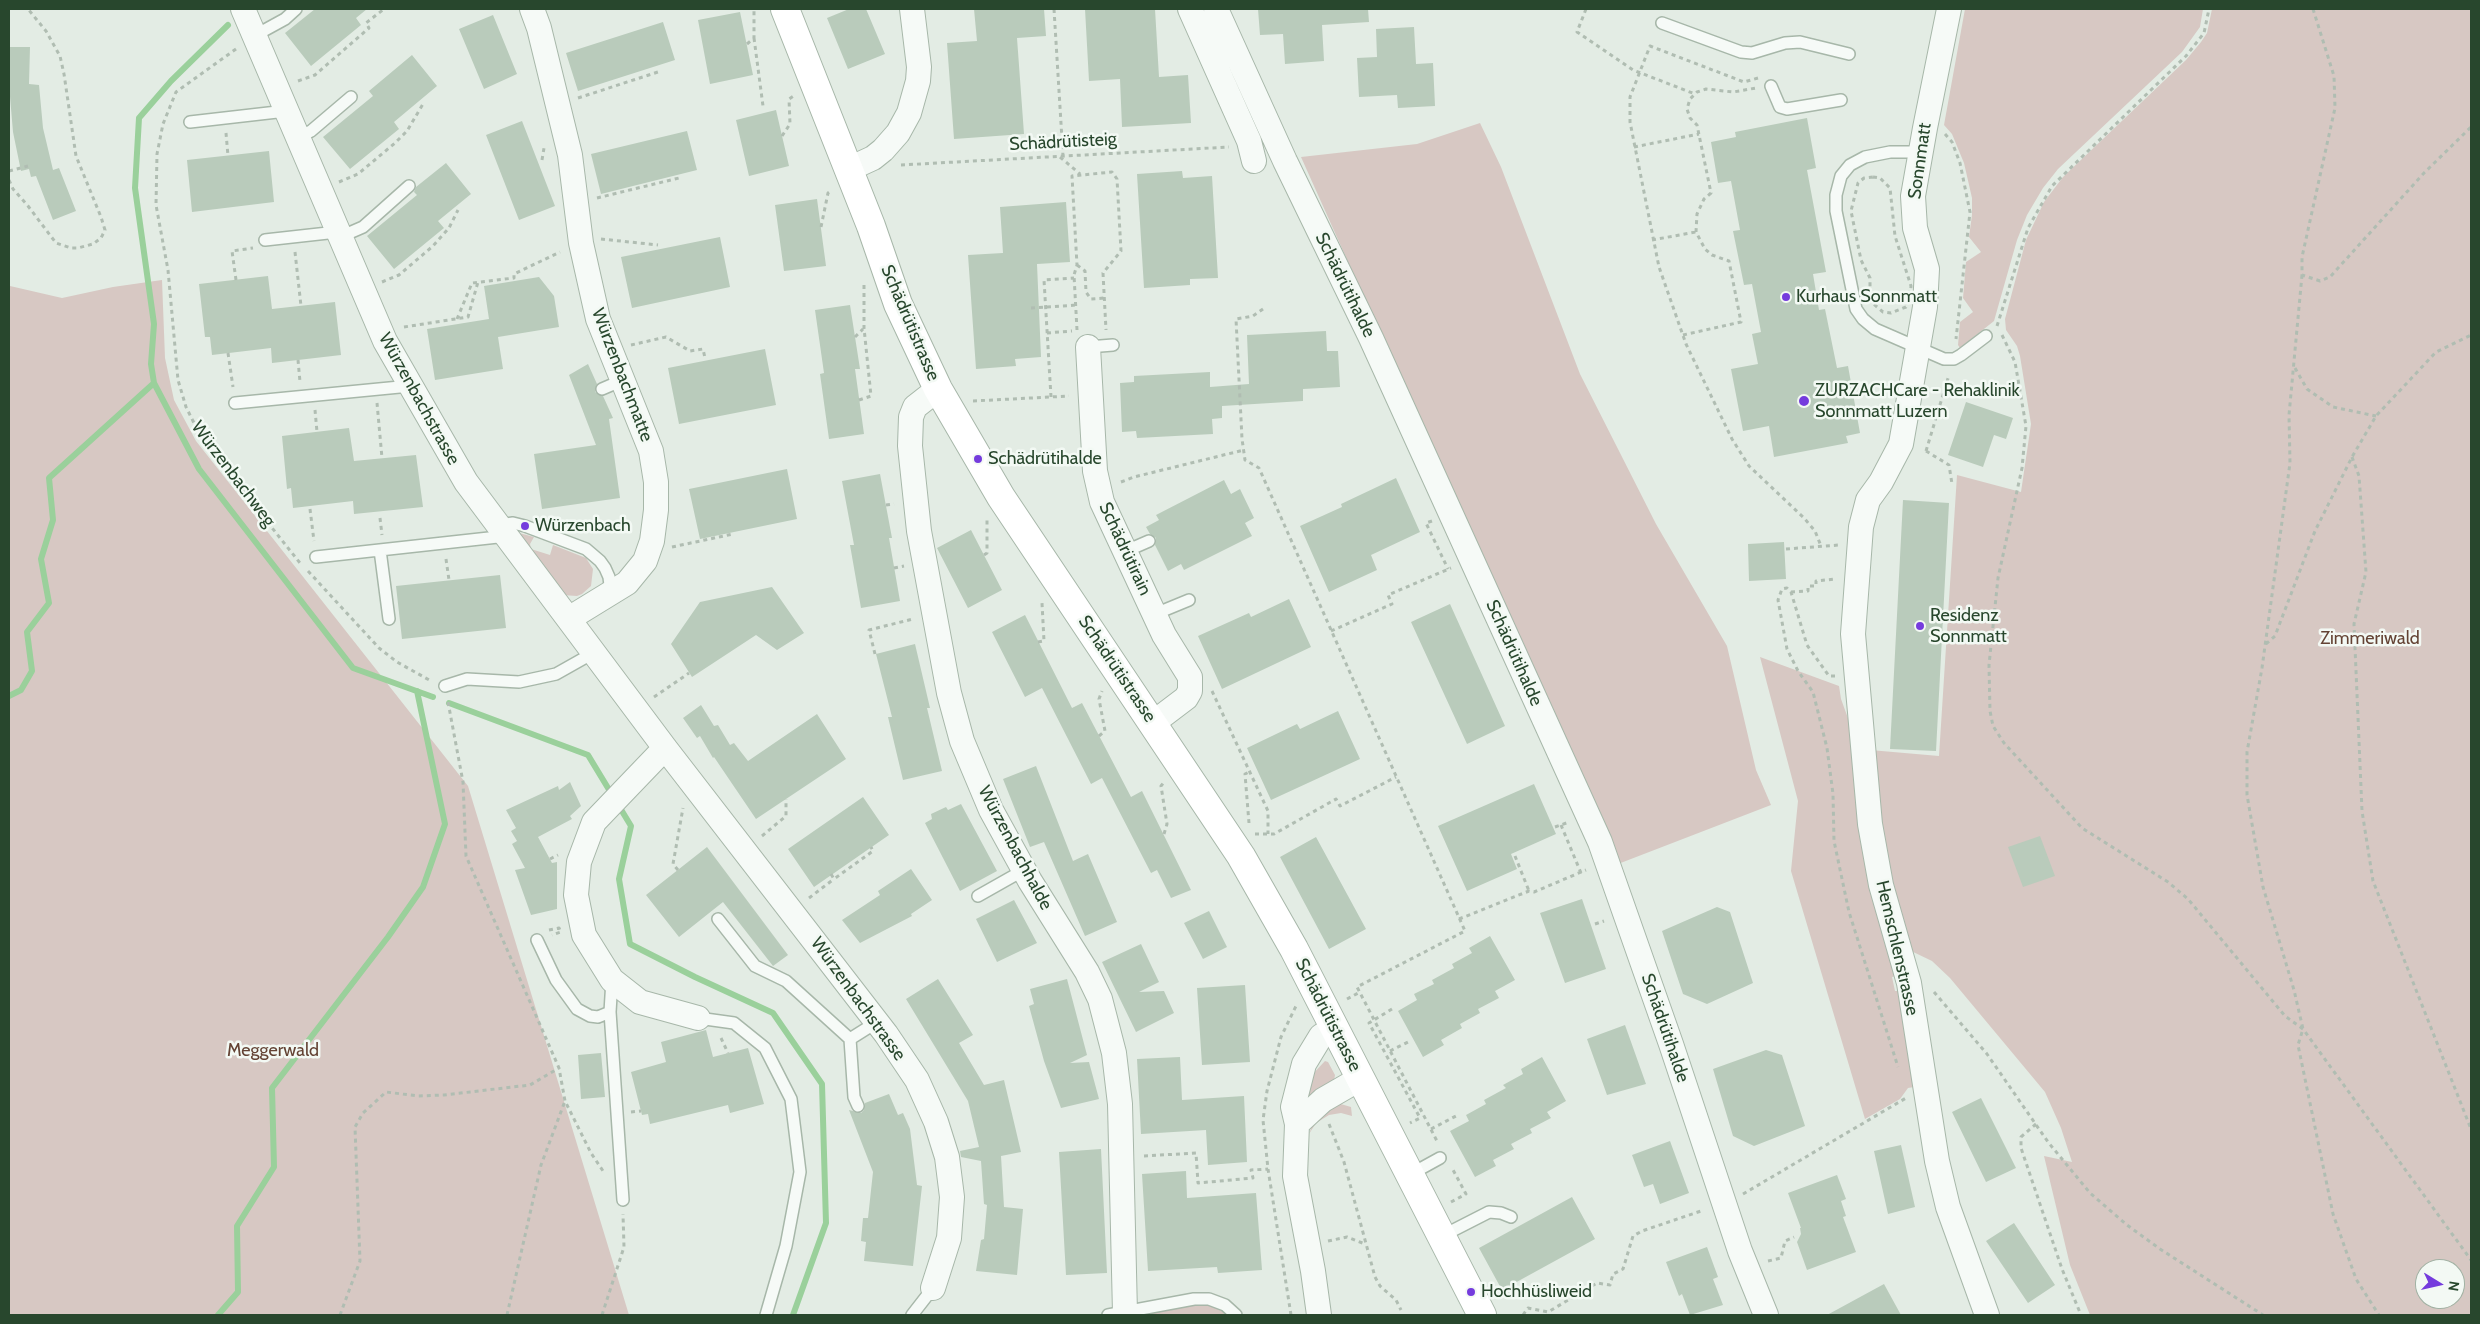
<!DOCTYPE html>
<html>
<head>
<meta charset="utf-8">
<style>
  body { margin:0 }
  #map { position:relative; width:2480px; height:1324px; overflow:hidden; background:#e3ece4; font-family:Cabin,sans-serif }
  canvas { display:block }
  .frame { position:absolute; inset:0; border:10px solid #28472d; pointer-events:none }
  .north { position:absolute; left:2415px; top:1259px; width:50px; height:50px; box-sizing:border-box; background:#f3f9f4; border:1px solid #a2b2a4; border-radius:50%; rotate:99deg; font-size:14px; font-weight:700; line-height:20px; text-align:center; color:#28472d }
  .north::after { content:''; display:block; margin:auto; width:18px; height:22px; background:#753cdd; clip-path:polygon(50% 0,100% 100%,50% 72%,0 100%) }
</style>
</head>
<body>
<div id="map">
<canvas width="2480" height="1324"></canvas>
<div class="frame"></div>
<div class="north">N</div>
</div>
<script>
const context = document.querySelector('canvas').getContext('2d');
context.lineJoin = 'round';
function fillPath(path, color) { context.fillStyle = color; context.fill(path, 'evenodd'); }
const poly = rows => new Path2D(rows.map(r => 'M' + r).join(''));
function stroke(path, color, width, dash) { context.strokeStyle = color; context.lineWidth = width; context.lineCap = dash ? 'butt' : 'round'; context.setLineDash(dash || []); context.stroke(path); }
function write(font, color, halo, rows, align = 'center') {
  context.font = font + ' Cabin,sans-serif'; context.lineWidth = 5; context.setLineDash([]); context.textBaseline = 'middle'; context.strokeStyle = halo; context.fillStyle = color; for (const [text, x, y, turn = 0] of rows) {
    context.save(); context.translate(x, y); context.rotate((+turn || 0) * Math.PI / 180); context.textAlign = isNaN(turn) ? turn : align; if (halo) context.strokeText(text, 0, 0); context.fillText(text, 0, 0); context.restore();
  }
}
const green = poly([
  [1965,9,2203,9,2200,27,2182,52,2058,169,2043,188,2027,215,2017,240,1994,321,1960,348,1958,345,1960,322,1973,312,1963,298,1966,262,1981,252,1969,237,1972,215,1972,198,1964,163,1952,134,1944,125],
  [2212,9,2471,9,2471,1315,2090,1315,2070,1265,2044,1156,2072,1162,2061,1128,2045,1092,1950,978,1932,961,1907,949,1889,886,1870,750,1939,756,1957,475,2021,492,2031,424,2020,356,2017,346,2006,330,2005,319,2026,240,2044,202,2063,177,2186,60,2201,42,2207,33],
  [2425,1269,2455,1269,2455,1299,2425,1299],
  [1480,123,1501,167,1580,374,1656,524,1727,646,1756,770,1771,805,1618,864,1301,157,1417,144],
  [162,280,165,358,174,400,196,441,468,786,629,1315,9,1315,9,284,10,286,62,298,113,287],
  [519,533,534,537,530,544,531,549,550,555,553,545,586,558,593,569,591,586,582,594,577,596,562,595],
  [1760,657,1839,686,1841,699,1849,721,1862,842,1897,976,1892,977,1895,991,1900,991,1914,1087,1908,1088,1900,1099,1865,1119,1791,871,1798,801],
  [1325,1061,1328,1062,1335,1075,1334,1081,1304,1104,1310,1077],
  [1337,1103,1351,1107,1352,1116,1341,1113,1329,1115,1316,1123,1309,1134,1314,1121],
  [1190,1305,1214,1306,1228,1315,1132,1315]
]);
const stream = poly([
  [228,25,171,81,139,118,135,188,154,324,151,364,154,383,199,469,353,668,433,697],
  [9,696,21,690,32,671,27,632,49,603,41,559,53,520,49,478,154,383],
  [449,703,588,755,631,826,619,879,630,944,695,977,773,1013,822,1084,826,1223,793,1315],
  [218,1315,238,1292,237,1226,274,1167,272,1088,388,937,423,887,445,824,417,691]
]);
const building = poly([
  [315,9,367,9,356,18,361,25,311,66,285,33],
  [849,9,866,9,885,54,848,69,827,18],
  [974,9,1044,9,1046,36,1017,38,1024,134,954,139,947,43,977,41],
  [1085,9,1155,9,1159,77,1188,75,1191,123,1122,127,1120,79,1089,81],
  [1258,9,1368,9,1369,22,1322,25,1324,61,1285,64,1283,34,1260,35],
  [740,12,753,75,710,84,698,20],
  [493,15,517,74,484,89,459,29],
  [663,22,675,60,578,91,566,53],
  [1414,27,1416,64,1433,63,1435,106,1398,108,1397,95,1359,97,1357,58,1377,57,1376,29],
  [9,47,30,47,29,84,39,85,43,128,53,170,59,168,76,211,53,220,36,176,31,177,29,169,21,171,13,132,9,85],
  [412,55,437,86,394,122,399,129,350,169,323,137,373,96,369,91],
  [776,110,789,166,749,176,736,120],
  [1807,118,1816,168,1807,170,1826,272,1813,274,1819,310,1825,309,1837,368,1848,366,1860,433,1846,436,1848,443,1774,457,1769,426,1743,431,1731,369,1758,364,1752,334,1761,332,1752,284,1744,285,1733,231,1740,230,1731,181,1718,183,1711,142,1736,137,1735,132],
  [522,121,555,206,519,220,486,135],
  [687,131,697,170,601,194,591,154],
  [269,151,274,202,192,212,187,160],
  [446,163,471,194,438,221,444,228,394,269,367,236,417,195,414,192,416,187],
  [1182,171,1183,178,1212,176,1218,278,1190,279,1190,285,1144,288,1137,174],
  [817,199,826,266,784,271,775,205],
  [1066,202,1070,262,1037,264,1041,357,1015,359,1016,366,976,369,968,255,1003,253,1000,207],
  [720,237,730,287,632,308,621,257],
  [268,276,272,309,335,302,341,355,272,363,271,348,212,355,210,337,205,337,199,284],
  [539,277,554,296,559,327,498,337,503,369,435,380,427,329,489,319,484,286],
  [850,305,860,369,855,369,864,434,829,439,820,374,824,373,815,310],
  [1326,331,1327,351,1338,351,1340,387,1303,389,1303,401,1222,406,1222,418,1212,419,1213,434,1137,438,1136,431,1122,432,1120,383,1134,382,1134,376,1210,372,1210,387,1249,384,1247,335],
  [765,349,776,405,679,424,668,368],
  [588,364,597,384,595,392,603,396,613,418,609,419,620,498,542,509,534,454,596,445,569,375],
  [1966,402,2013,418,2006,439,1994,435,1983,467,1948,455],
  [349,428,354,461,416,455,423,507,354,514,353,501,293,508,291,488,287,489,282,436],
  [787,469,797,519,700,539,689,489],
  [880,474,892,538,889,538,900,601,861,608,850,545,854,545,842,481],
  [1396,478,1420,532,1371,555,1377,570,1329,592,1300,526,1342,507,1341,504],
  [1224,480,1231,494,1240,489,1254,518,1245,523,1252,536,1184,570,1181,564,1168,571,1155,545,1156,538,1150,534,1146,527,1159,520,1156,515],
  [1903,500,1949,503,1936,751,1890,749],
  [971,530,1002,590,968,608,937,548],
  [1784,542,1786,579,1749,581,1748,544],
  [500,575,506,628,402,639,396,586],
  [772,587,804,633,777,650,756,635,692,677,671,644,700,602],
  [1289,599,1311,647,1222,689,1198,636,1249,613,1251,617],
  [1450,604,1505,726,1467,744,1411,622],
  [1025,615,1072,708,1082,703,1131,797,1142,791,1191,890,1171,898,1157,870,1151,873,1102,778,1091,784,1042,688,1025,697,992,632],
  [915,644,930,708,927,708,942,771,903,780,888,717,892,717,876,654],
  [701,705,714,726,718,725,730,745,734,743,748,761,817,714,846,759,756,819,714,757,713,758,700,736,697,738,683,718],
  [1338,711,1360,759,1271,800,1247,748,1297,724,1300,729],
  [1036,766,1073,861,1088,854,1117,922,1085,936,1044,842,1030,847,1003,779],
  [570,782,581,806,570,816,572,819,538,837,552,863,557,862,557,909,531,915,515,870,525,868,512,844,517,841,511,831,516,828,506,810,558,786,559,790],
  [1534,784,1556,834,1511,854,1517,869,1467,891,1438,826],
  [863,797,889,835,814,887,788,849],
  [961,804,997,871,960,891,925,823,932,819,931,814,946,807,948,810],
  [2040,836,2055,876,2023,887,2008,847],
  [1316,837,1366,929,1329,949,1280,857],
  [707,847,788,955,773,966,723,902,679,937,646,895],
  [911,869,932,900,911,914,912,916,860,943,842,920,880,895,878,891],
  [1582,899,1606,969,1565,983,1540,913],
  [1014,900,1037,943,997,962,976,919],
  [1717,907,1730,912,1753,983,1707,1004,1683,994,1662,931],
  [1209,911,1227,947,1203,959,1184,923],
  [1490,936,1515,980,1495,991,1499,998,1478,1009,1480,1013,1460,1024,1462,1028,1441,1040,1444,1045,1423,1057,1398,1011,1417,1000,1414,994,1434,984,1432,980,1454,968,1452,964,1472,953,1469,948],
  [1141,944,1159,982,1139,992,1164,991,1174,1013,1136,1032,1102,962],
  [938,979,973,1035,959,1043,984,1085,1004,1080,1021,1152,1001,1156,1004,1207,1023,1209,1017,1275,976,1271,981,1240,984,1239,987,1205,984,1204,981,1161,961,1157,960,1151,979,1147,968,1101,906,999],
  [1067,979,1087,1055,1070,1063,1089,1062,1099,1099,1061,1108,1044,1061,1029,1006,1034,1004,1030,989],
  [1245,985,1250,1062,1202,1065,1197,988],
  [1625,1025,1646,1084,1607,1095,1587,1039],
  [706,1030,713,1057,748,1048,764,1104,730,1113,728,1105,650,1124,648,1114,642,1115,631,1072,666,1062,661,1042],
  [1766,1050,1782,1055,1805,1126,1754,1146,1733,1136,1713,1069],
  [601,1053,605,1097,581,1099,578,1055],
  [1180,1057,1182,1100,1244,1096,1247,1162,1208,1165,1206,1130,1141,1134,1137,1059],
  [1542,1057,1566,1101,1547,1112,1551,1118,1530,1129,1532,1133,1511,1144,1514,1149,1493,1160,1496,1166,1475,1177,1450,1131,1469,1121,1466,1115,1486,1104,1484,1100,1506,1088,1503,1085,1523,1074,1521,1069],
  [889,1094,898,1115,903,1113,910,1129,917,1185,922,1186,913,1266,864,1261,866,1242,861,1241,863,1218,868,1218,873,1172,849,1110,861,1113,864,1110,865,1103],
  [1981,1098,2016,1168,1986,1182,1952,1112],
  [1670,1141,1689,1193,1660,1204,1653,1184,1644,1187,1632,1155],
  [1901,1145,1915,1207,1888,1214,1874,1151],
  [1101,1149,1107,1273,1066,1275,1059,1152],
  [1186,1171,1187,1198,1256,1193,1262,1270,1218,1273,1217,1267,1148,1271,1142,1174],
  [1837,1175,1846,1199,1841,1201,1846,1216,1843,1217,1856,1252,1807,1270,1797,1242,1801,1234,1800,1228,1801,1228,1788,1193],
  [1572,1197,1595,1239,1502,1290,1479,1248],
  [2014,1223,2055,1285,2028,1303,1986,1241],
  [1707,1247,1718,1277,1713,1279,1723,1305,1690,1315,1682,1294,1679,1296,1666,1262],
  [1884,1284,1901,1315,1827,1315]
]);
const path = poly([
  [1054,9,1063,156],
  [1586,9,1577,32,1633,70,1695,94],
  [2313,9,2334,76,2335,108,2302,257,2302,275,2320,281,2330,277,2424,173,2471,127],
  [754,38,763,106],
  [747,44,754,38,754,9],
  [236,49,176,92,163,124,157,154,156,205,168,270,178,380,186,407,197,429,234,480,300,563],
  [1758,78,1744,82,1650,46,1630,97,1630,122,1659,267,1686,344,1732,439,1749,466,1804,518,1815,531,1821,546],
  [298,81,315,75,369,28,366,23,384,9],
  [578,98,658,72],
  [226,133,228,156],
  [1945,134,1952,142,1960,163,1970,212,1956,339],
  [782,136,790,124,789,99,795,95],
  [1634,147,1699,134],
  [1060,157,1080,174],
  [542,160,544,148],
  [901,165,1229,147],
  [9,171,28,166],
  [1873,177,1880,178,1890,188,1895,236,1911,286,1910,300,1906,307,1891,313,1883,312,1870,301,1870,278,1861,260,1851,211,1858,183,1864,178,1873,177],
  [9,180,13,189,28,206,56,243,71,248,78,248,93,244,101,238,105,230,101,217,76,156,64,74,60,56,46,31,28,9],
  [339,182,358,174,395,143,407,131,423,104],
  [597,198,679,178],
  [821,227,828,193,832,190],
  [601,239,658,245],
  [1652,240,1696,232],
  [295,252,301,306],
  [1077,265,1085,271,1086,292,1091,299,1105,298],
  [2302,275,2289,415,2290,463,2262,668,2247,752,2247,795,2263,887,2294,990,2303,1029,2298,1045,2333,1214,2356,1279,2379,1315],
  [236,280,232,251,253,248],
  [382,282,399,275,433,246,449,228,458,210],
  [1063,306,1076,305],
  [1263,309,1253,316,1236,319,1242,439,1245,460,1259,468,1465,931,1357,987,1438,1143],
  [457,319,472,283,514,278,514,274,560,252],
  [1997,326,2028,228,2052,186,2186,56,2204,33,2209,9],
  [404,327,468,317,478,282],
  [1077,330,1074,275,1077,265,1072,176,1112,172,1117,179,1121,251,1103,273,1106,330],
  [1047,333,1072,331],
  [1683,335,1741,322,1729,261,1712,255,1705,249,1696,232,1697,214,1704,199,1711,193,1697,125,1690,118,1687,109,1690,99,1697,92,1706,89,1733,92,1756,88],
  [2002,335,2015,362,2026,426,2022,468,1998,578,1989,665,1990,711,1993,726,2004,743,2082,828,2168,882,2188,899,2285,1016,2303,1029,2471,1260],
  [855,337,863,329],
  [631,345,666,337,690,351,703,349,705,358],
  [228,353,233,387],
  [298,360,300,382],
  [2295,368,2307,389,2333,407,2376,416],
  [1945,388,1967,395],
  [1051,397,1044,280,1074,278],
  [859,400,871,396,864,328,864,284],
  [973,401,1069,396],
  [377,403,382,458],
  [315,410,317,432],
  [1926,451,1949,375],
  [1926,451,1949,465,1952,484],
  [2352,457,2359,476,2366,572,2354,624,2362,811,2373,881,2471,1129],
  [1121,482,1134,477,1244,450],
  [886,505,894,504],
  [310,509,314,541],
  [380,518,382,535],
  [1432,521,1426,523,1448,569],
  [672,547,733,534],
  [1786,549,1839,545],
  [984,555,987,553,987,520],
  [446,559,449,580],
  [894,568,904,566],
  [308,571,379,648,397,662,431,681],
  [1791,592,1808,591,1808,586,1816,586,1816,581,1836,579],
  [1331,631,1392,604,1388,595,1451,568],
  [1038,642,1044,641,1042,603],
  [2266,644,2275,636,2315,531,2352,457,2376,416,2436,352,2471,335],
  [875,654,869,630,913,619],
  [1835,676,1829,676,1807,645,1791,592,1787,588,1782,589,1778,600,1787,649,1798,671,1813,692,1827,748,1833,794,1834,841,1849,912,1898,1067],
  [1212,691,1268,811,1268,834],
  [654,697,689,673],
  [448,702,463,782,466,856,559,1068,565,1101,591,1153,605,1174],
  [1099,736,1105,731,1099,699,1102,691],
  [1249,823,1245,774,1249,772],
  [1561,825,1581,873],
  [1555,827,1569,822],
  [1164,834,1167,824,1161,786,1164,782],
  [1255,834,1274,834,1336,799,1340,806,1396,777],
  [762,836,786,816,786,799],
  [1515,856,1529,891],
  [550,859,558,855],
  [678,870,673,864,683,808],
  [831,874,834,879,873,851,871,847],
  [809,898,834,879],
  [1459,919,1529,891,1534,892,1586,870],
  [1595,924,1604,921],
  [549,930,559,928,561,932,552,935],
  [1934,992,1987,1054,2048,1142,2090,1193,2127,1225,2160,1249,2263,1315],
  [1347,999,1360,992],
  [1392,1009,1369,1023,1420,1118,1410,1123],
  [721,1038,728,1053],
  [1390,1051,1408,1042],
  [631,1112,641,1111],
  [1329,1124,1344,1162,1375,1277,1380,1286,1396,1300,1401,1310],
  [2036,1124,2021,1137,2021,1148,2062,1269,2081,1315],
  [1431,1129,1456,1116],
  [1144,1156,1196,1153,1198,1183,1253,1178,1251,1170,1268,1169],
  [1743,1194,1906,1098],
  [1451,1202,1466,1194,1452,1168],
  [1328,1241,1347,1237,1365,1244],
  [1768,1261,1781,1258,1785,1241,1794,1237],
  [340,1315,360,1261,355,1127,363,1113,386,1092,418,1096,444,1095,530,1085,559,1068],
  [507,1315,541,1165,565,1101],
  [602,1315,624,1247,623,1214],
  [1291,1315,1268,1169,1263,1120,1267,1091,1281,1037,1296,1006],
  [1523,1315,1528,1308,1548,1312,1597,1283,1610,1285,1613,1274,1623,1269,1633,1236,1642,1231,1704,1210]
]);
const lane = poly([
  [1662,23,1741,52,1752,53,1785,43,1800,42,1849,54],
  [254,36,285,19,296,9],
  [1771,86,1780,107,1787,109,1841,100],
  [190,122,286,111],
  [297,138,311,131,351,97],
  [1920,152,1890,152,1865,157,1850,165,1841,176,1836,195,1836,211,1856,309,1863,319,1875,329,1944,359,1954,359,1961,355,1986,336],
  [340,237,363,227,409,186],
  [265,240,337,232],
  [1088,347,1113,345],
  [602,389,623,380],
  [235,403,410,386],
  [500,525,513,523,525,526,586,549,600,561,605,568,609,577,611,594],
  [380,550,389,619],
  [1126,551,1149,541],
  [316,557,507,536],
  [1155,614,1189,600],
  [445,686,467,679,519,682,556,674,595,652],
  [978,896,1024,870],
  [718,919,755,966,786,981,850,1039],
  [537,940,556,980,577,1009,590,1016,598,1017,610,1012],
  [612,980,610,1012,623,1200],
  [698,1018,734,1023,765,1048,791,1099,800,1172,786,1246,766,1315],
  [858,1106,854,1097,850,1039,877,1022],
  [1411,1174,1440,1158],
  [1442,1236,1489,1212,1501,1213,1511,1217],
  [912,1315,933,1288],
  [1108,1315,1194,1299,1209,1299,1225,1305,1236,1315]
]);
const street = poly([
  [243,9,385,341,466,482,665,748,886,1034,917,1080,936,1122,947,1157,952,1197,949,1238,933,1288],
  [532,9,539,28,570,155,581,243,598,319,651,451,656,482,656,510,652,541,645,561,627,583,570,618],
  [1190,9,1249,141,1254,161],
  [1216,9,1285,161,1371,338,1600,842,1671,1044,1740,1251,1766,1315],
  [1949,9,1925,128,1913,196,1915,228,1927,269,1925,307,1901,444,1881,482,1868,500,1861,527,1853,634,1870,824,1881,885,1909,983,1937,1161,1948,1207,1987,1315],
  [849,169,873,158,883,150,898,133,909,113,918,81,919,67,912,9],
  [1088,347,1095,471,1102,502,1164,635,1190,677,1190,691,1186,698,1153,723],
  [938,389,915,407,911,417,910,446,919,531,949,693,962,741,991,810,1030,881,1087,972,1100,999,1114,1053,1120,1104,1125,1313],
  [665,748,594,822,579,862,576,895,584,935,612,980,640,1002,698,1018],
  [1297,1124,1323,1100,1361,1078],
  [1319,1315,1313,1271,1295,1176,1297,1124,1293,1107,1304,1064,1321,1036,1334,1028]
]);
const secondary = poly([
  [785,9,871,226,898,304,938,389,1001,497,1241,856,1294,949,1482,1315]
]);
const pathBridge = poly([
  [1031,308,1063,306]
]);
const markers = [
  [1786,297,5,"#753cdd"],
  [1804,401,6,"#753cdd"],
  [978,459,5,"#753cdd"],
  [525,526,5,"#753cdd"],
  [1920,626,5,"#753cdd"],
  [1471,1292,5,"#753cdd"]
];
const streetNames = [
  ["Schädrütisteig",1063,142,-3],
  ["Sonnmatt",1920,161,-82],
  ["Schädrütihalde",1345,285,64],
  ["Schädrütistrasse",910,323,67],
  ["Würzenbachmatte",622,375,69],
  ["Würzenbachstrasse",419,399,61],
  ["Würzenbachweg",233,474,53],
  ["Schädrütirain",1125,549,65],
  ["Schädrütihalde",1514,653,66],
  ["Schädrütistrasse",1117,669,56],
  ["Würzenbachhalde",1015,848,62],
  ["Hemschlenstrasse",1897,948,77],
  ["Würzenbachstrasse",858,999,54],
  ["Schädrütistrasse",1328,1015,63],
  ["Schädrütihalde",1665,1028,71]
];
const poiNames = [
  ["Kurhaus Sonnmatt",1796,297],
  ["ZURZACHCare - Rehaklinik",1815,391],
  ["Sonnmatt Luzern",1815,412],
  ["Schädrütihalde",988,459],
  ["Würzenbach",535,526],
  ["Residenz",1930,616],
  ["Sonnmatt",1930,637],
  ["Hochhüsliweid",1481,1292]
];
const parkNames = [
  ["Zimmeriwald",2370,639],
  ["Meggerwald",273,1051]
];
fillPath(green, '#d7c8c3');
stroke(stream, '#9ad09b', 6);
fillPath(building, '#b9cbbb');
stroke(lane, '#a7b7a9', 14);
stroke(street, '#a7b7a9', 26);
stroke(secondary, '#a7b7a9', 30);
stroke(path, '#b0bdb2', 3, [4, 4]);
stroke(lane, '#f6faf7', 11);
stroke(street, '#f6faf7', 24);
stroke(secondary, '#fff', 28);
stroke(pathBridge, '#b0bdb2', 3, [4, 4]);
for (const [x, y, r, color] of markers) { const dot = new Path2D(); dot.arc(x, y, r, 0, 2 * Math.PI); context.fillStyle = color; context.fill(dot); stroke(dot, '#f3f9f4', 2); }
write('18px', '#28472d', '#f3f9f4', streetNames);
write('18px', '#28472d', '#f3f9f4', poiNames, 'left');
write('18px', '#644334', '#f3f9f4', parkNames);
</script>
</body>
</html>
